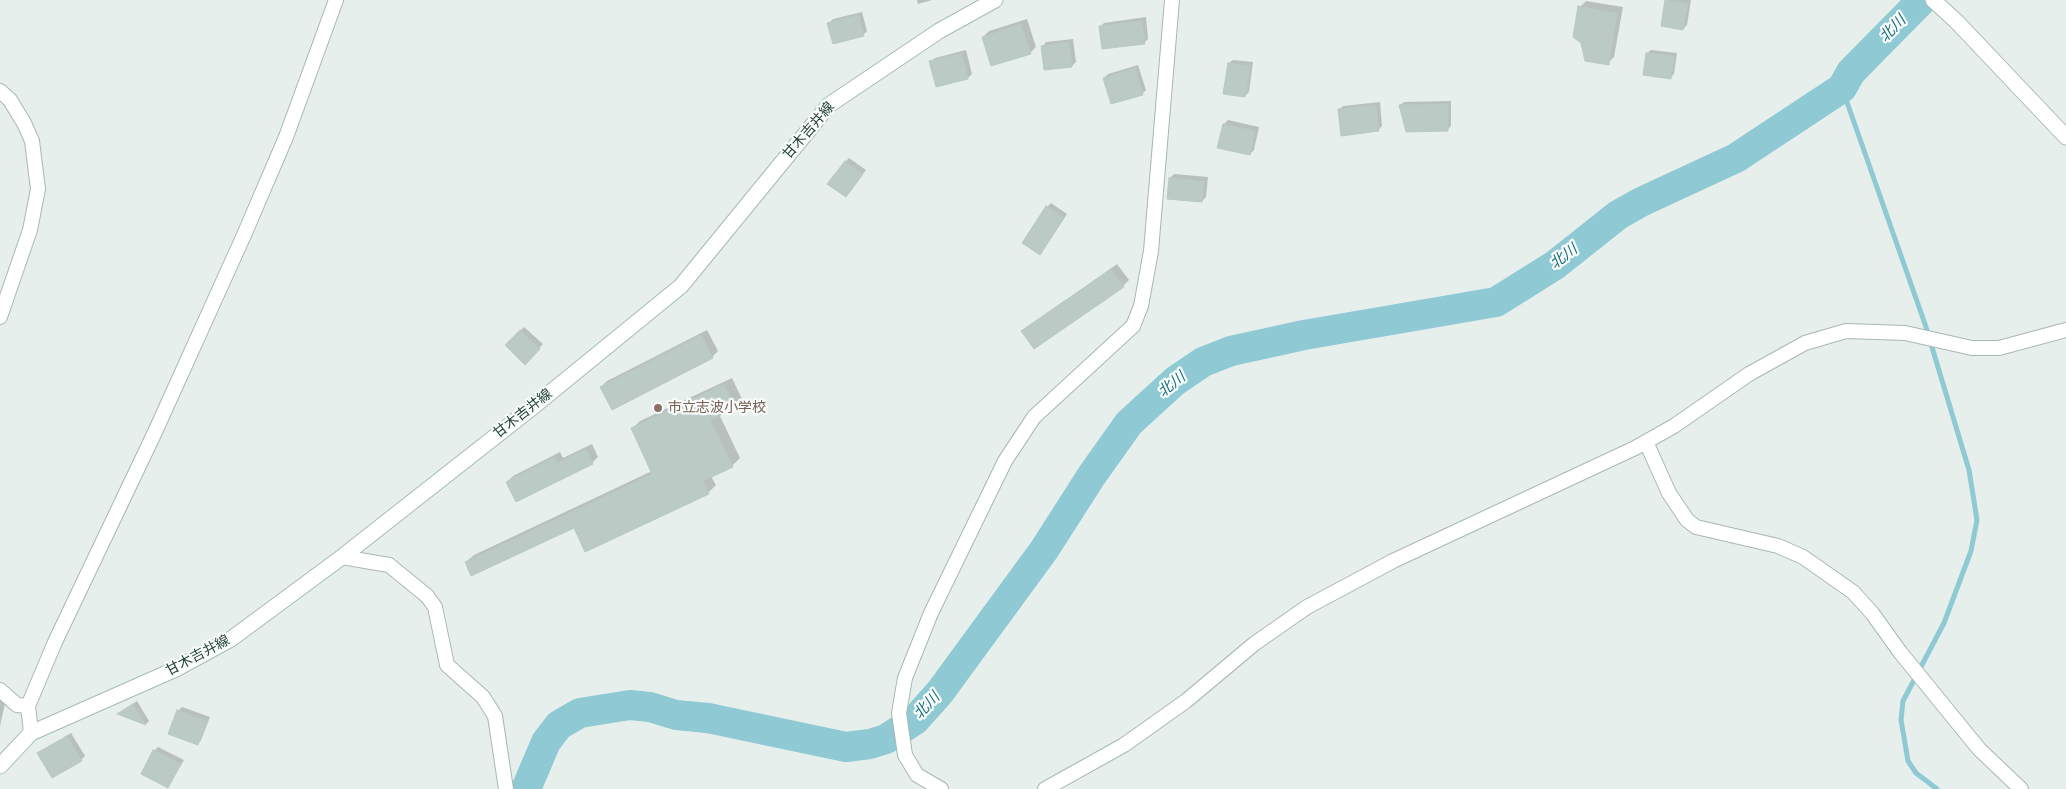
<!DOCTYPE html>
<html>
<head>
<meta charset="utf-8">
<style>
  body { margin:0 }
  canvas { display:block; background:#e6efeb }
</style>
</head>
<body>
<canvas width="2066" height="789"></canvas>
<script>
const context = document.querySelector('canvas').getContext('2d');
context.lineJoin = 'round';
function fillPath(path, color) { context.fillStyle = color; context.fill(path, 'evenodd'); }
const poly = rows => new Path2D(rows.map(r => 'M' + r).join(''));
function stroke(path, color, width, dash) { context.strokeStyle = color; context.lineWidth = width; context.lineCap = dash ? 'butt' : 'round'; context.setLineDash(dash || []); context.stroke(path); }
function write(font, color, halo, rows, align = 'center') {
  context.font = font + ' "Varela Round","Noto Sans JP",sans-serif'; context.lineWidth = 4.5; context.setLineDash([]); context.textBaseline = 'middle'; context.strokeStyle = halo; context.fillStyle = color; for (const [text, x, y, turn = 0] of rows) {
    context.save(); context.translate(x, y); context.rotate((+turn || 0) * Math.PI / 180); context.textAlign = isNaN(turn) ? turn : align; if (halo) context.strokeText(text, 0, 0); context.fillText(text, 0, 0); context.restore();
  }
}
const shadow = poly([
  [917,0,932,0,918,4],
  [1667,0,1691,0,1687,25,1683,29,1662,25],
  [1586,1,1623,7,1614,57,1608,63,1580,7],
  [862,12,867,31,863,35,829,23,833,19],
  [1146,17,1148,39,1144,43,1100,27,1104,23],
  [1027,19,1036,47,1030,53,983,37,989,31],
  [1073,39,1076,62,1072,66,1043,46,1046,42],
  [966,50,972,74,968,78,937,85,931,62,935,58],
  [1651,50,1677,53,1674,74,1670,78,1647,53],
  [1233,60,1253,62,1249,92,1245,96,1229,63],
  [1138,65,1146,90,1142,94,1104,78,1108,74],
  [1451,101,1451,126,1447,130,1400,105,1404,102],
  [1380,102,1382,126,1378,130,1339,110,1343,106],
  [1228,120,1259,127,1254,150,1250,154,1224,124],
  [849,158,866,170,849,192,846,161],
  [1174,174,1208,177,1206,197,1202,201,1169,198,1170,178],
  [1051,203,1067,214,1040,253,1047,207],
  [1117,264,1129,280,1123,286,1023,331],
  [524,327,543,344,525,363,507,345],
  [707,330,718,351,712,357,601,387,607,381],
  [732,378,742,399,735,407,719,414,740,458,732,466,711,476,716,485,708,493,575,526,466,562,474,555,652,471,632,429,640,421],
  [592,444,598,457,592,463,517,501,507,482,513,476,560,452,563,458],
  [0,697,6,699,0,726],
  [137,701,149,721,146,724,119,714],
  [182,707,210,717,201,740,198,744,178,711],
  [71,733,85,756,81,760,38,753],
  [158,747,184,760,168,787,154,751]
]);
const stream = poly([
  [1842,88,1925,324,1969,470,1977,520,1971,551,1944,623,1903,701,1901,720,1908,761,1916,773,1937,789]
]);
const river = poly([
  [526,789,546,742,559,725,580,713,630,705,650,707,676,715,708,718,846,747,870,744,886,739,915,720,940,692,1044,550,1092,475,1129,423,1175,381,1203,362,1231,351,1304,335,1496,302,1555,265,1618,215,1641,202,1736,158,1842,88,1851,72,1922,0]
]);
const building = poly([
  [1665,0,1688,3,1683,30,1661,26,1665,0],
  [1578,6,1617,13,1609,65,1585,61,1581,43,1573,37,1578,6],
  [858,15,864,36,833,44,827,23,858,15],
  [1142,21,1145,44,1102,49,1099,26,1142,21],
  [1021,24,1031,54,991,66,982,37,1021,24],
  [1069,42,1072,67,1044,70,1041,46,1069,42],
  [962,53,968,79,936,87,929,61,962,53],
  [1646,53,1674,56,1671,79,1643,75,1646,53],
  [1228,63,1250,66,1245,97,1223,94,1228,63],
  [1135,68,1143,95,1111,104,1103,78,1135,68],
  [1448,104,1448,131,1406,132,1399,105,1448,104],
  [1376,105,1379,131,1341,136,1338,109,1376,105],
  [1223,124,1255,131,1250,155,1217,148,1223,124],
  [845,161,863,174,846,197,827,184,845,161],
  [1169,178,1204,181,1202,202,1167,199,1169,178],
  [1046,206,1064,218,1040,255,1022,243,1046,206],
  [1111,269,1124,287,1034,349,1021,331,1111,269],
  [520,330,540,349,525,365,505,345,520,330],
  [701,335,713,358,612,410,600,387,701,335],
  [724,384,735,408,710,420,733,467,703,481,709,494,585,552,574,528,471,576,465,562,652,474,631,428,724,384],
  [586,449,593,464,516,502,506,482,554,457,557,463,586,449],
  [133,704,146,725,117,714,133,704],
  [177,710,207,721,198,745,168,734,177,710],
  [67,736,82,761,52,778,37,753,67,736],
  [153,750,181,764,168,788,141,774,153,750]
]);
const minor = poly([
  [0,91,10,100,24,123,32,141,38,189,30,230,0,317],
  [1646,442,1669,493,1687,520,1696,527,1778,546,1803,557,1853,592,1872,613,1900,652,1979,749,2021,789],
  [342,557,389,565,427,596,435,607,447,665,483,697,495,716,506,789],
  [0,690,17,705,28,706],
  [31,733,28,706,55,642,155,432,244,235,286,137,336,0],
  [941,789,917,775,905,755,899,713,905,678,931,613,1005,461,1034,417,1133,326,1141,306,1151,251,1172,0],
  [1045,789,1124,745,1186,701,1254,644,1307,607,1393,561,1635,448,1674,426,1749,374,1805,343,1846,331,1905,333,1972,348,1999,348,2066,330]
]);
const tertiary = poly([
  [1933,0,1957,22,2066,137]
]);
const secondary = poly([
  [0,766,31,733,176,669,231,639,342,557,534,406,681,286,829,105,939,31,995,0]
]);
const markers = [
  [658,408,5,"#8d6e63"]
];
const streetNames = [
  ["甘木吉井線",809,131,-49],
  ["甘木吉井線",523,414,-38],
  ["甘木吉井線",198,656,-28]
];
const educationNames = [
  ["市立志波小学校",668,408]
];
const waterNames = [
  ["北川",1893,29,-45],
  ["北川",1564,257,-37],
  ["北川",1172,385,-39],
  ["北川",927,706,-47]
];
fillPath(shadow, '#0003');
stroke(stream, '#8ec9d4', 5);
stroke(river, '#8ec9d4', 30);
fillPath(building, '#bbcac4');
stroke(building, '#b8c9c2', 1);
stroke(minor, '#a8b8b2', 16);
stroke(tertiary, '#a8b8b2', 17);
stroke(secondary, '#a4bbb3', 17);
stroke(minor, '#fff', 14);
stroke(tertiary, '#fff', 15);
stroke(secondary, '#fff', 15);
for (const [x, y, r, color] of markers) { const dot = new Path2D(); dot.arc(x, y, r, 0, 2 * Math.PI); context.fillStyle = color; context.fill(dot); stroke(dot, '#f7fbf9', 2); }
write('14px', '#24423a', '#f7fbf9', streetNames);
write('14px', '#785e54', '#f7fbf9', educationNames, 'left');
write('italic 15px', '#1c6f80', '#f7fbf9', waterNames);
</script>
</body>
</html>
